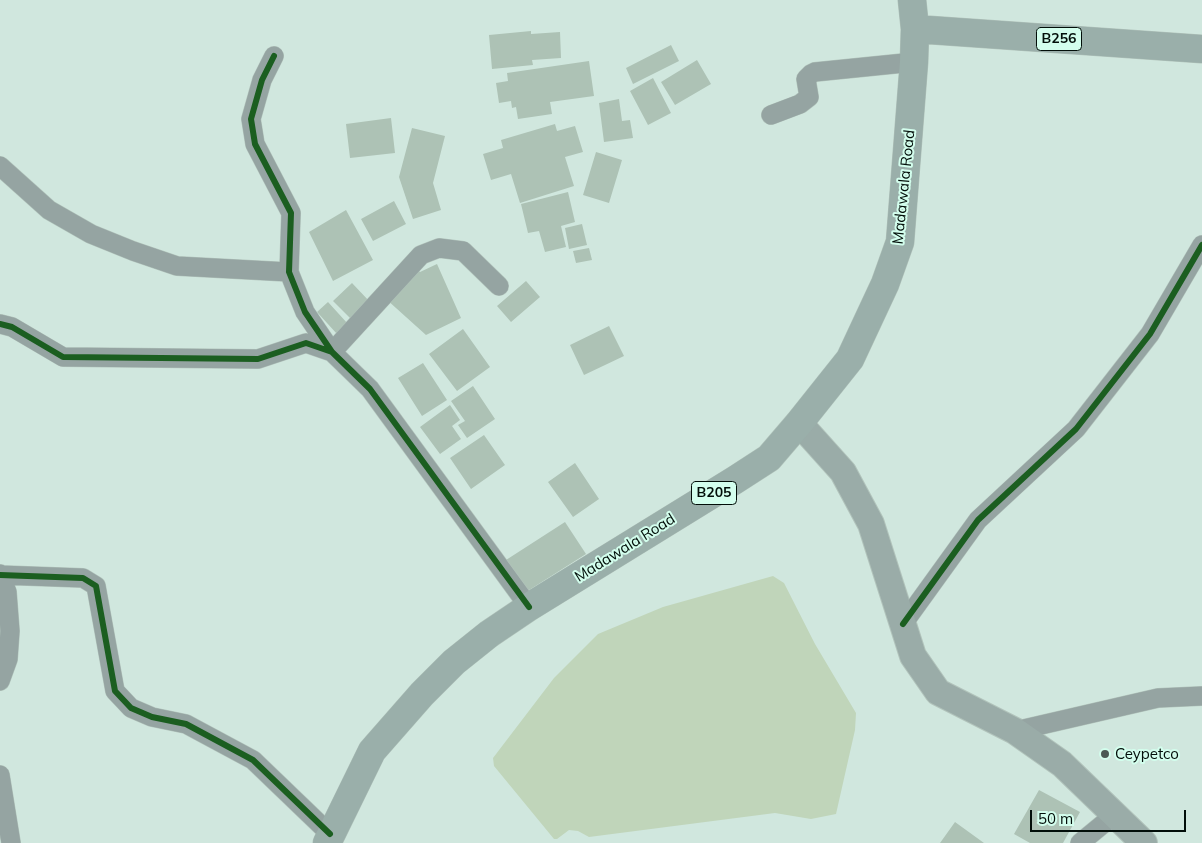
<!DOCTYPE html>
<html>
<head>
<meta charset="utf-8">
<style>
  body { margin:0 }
  #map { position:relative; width:1202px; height:843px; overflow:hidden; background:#d0e7de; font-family:Mulish,sans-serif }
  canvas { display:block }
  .scale { position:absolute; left:1030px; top:810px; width:156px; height:22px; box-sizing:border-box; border:2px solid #020e09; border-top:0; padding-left:6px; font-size:15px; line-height:18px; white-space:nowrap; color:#020e09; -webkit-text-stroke:4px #d3feed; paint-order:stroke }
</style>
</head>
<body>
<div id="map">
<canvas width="1202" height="843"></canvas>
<div class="scale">50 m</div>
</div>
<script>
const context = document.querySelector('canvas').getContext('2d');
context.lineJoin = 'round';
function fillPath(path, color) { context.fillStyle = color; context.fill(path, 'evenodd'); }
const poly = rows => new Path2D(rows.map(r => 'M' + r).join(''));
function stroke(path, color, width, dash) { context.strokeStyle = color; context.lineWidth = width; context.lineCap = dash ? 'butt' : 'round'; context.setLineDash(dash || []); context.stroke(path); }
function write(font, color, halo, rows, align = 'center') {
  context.font = font + ' Mulish,sans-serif'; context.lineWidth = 4; context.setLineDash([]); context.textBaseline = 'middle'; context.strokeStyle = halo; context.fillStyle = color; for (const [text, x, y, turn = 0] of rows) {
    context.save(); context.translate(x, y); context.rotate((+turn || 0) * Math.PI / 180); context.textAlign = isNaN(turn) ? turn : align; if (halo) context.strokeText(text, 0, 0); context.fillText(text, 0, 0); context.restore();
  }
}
const green = poly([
  [773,576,784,583,815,644,856,713,855,730,836,814,811,819,775,813,589,837,578,831,569,830,557,839,554,839,494,766,493,758,554,678,598,634,663,607]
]);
const building = poly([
  [531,31,531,34,560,32,561,58,532,60,533,65,492,69,489,35],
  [671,45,679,61,633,84,626,68],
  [697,60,711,84,675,105,661,82],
  [589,61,594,96,550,102,552,114,518,119,516,107,512,108,511,101,499,103,496,83,508,81,507,73],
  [653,78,671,113,648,125,630,91],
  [619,99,622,121,630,120,633,138,604,142,599,103],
  [391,118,395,153,350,158,346,124],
  [555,124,557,131,575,126,583,152,565,157,574,186,520,203,511,174,491,180,483,154,503,148,501,140],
  [412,128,445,136,433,183,441,210,413,219,399,177],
  [596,152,622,160,609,203,583,195],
  [568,192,575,222,561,226,566,247,545,252,539,231,528,233,521,204],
  [394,201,406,224,373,241,361,219],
  [346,210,373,260,333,281,309,232],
  [582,224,587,245,569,249,565,228],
  [589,248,592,260,576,263,573,251],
  [437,264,461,318,426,335,386,299,415,267,420,272],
  [526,281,540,297,511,322,497,306],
  [352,283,370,302,352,320,333,301],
  [328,302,348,324,337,334,317,312],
  [609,326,624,356,584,375,570,345],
  [463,329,490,367,457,391,429,354],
  [423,363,447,400,422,416,398,378],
  [473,386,495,419,467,438,458,425,465,421,451,401],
  [450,405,460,420,452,426,461,439,440,454,420,427],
  [484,435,505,465,471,489,450,458],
  [575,463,599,499,573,517,548,482],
  [565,522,586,554,526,592,506,560],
  [1039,790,1080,812,1063,843,1030,843,1014,834],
  [955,822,984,843,940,843]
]);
const minor = poly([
  [274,56,262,80,251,119,255,144,291,213,289,272,305,312,332,352,370,389,529,607],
  [771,115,800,104,809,97,806,79,811,74,815,72,914,62],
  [0,166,49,210,91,234,133,251,177,266,289,272],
  [0,324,12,327,63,357,258,359,306,343,332,352],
  [332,352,421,255,439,248,463,251,499,286],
  [0,574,7,592,10,631,8,659,0,681],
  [0,575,83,578,96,586,115,691,131,708,152,717,186,724,253,760,330,834],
  [903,624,978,520,1076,429,1150,334,1202,245],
  [1015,731,1158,698,1202,696],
  [0,775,11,843],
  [1080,843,1114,815]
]);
const secondary = poly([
  [799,423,843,472,871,524,913,656,938,692,1015,731,1062,764,1144,843]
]);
const primary = poly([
  [915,29,1202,49],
  [327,843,372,751,422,694,454,662,489,634,529,607,735,480,769,458,799,423,850,359,885,284,900,242,914,62,915,29,912,0]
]);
const cycleway = poly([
  [274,56,262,80,251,119,255,144,291,213,289,272,305,312,332,352,370,389,529,607],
  [0,324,12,327,63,357,258,359,306,343,332,352],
  [0,575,83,578,96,586,115,691,131,708,152,717,186,724,253,760,330,834],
  [903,624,978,520,1076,429,1150,334,1202,245]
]);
const markers = [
  [1105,754,5,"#4a5a54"]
];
const shields = [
  [1059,39,45],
  [714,493,45]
];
const shieldNames = [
  ["B256",1059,39],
  ["B205",714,493]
];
const streetNames = [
  ["Madawala Road",904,187,-84],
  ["Madawala Road",625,548,-32]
];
const poiNames = [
  ["Ceypetco",1115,754]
];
fillPath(green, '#c0d5ba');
fillPath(building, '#adc2b5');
stroke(minor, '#b1c3bb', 20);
stroke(secondary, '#b1c3bb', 28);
stroke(primary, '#b1c3bb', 29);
stroke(minor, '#95a4a2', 19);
stroke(secondary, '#9aaca8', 26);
stroke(primary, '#9aafaa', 28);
stroke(cycleway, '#1b5e20', 6);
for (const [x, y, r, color] of markers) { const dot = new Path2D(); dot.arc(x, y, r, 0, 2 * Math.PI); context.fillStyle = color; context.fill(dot); stroke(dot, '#d3feed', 2); }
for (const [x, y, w] of shields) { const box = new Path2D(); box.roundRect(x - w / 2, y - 11.5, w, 23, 4); context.fillStyle = '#d3feed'; context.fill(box); stroke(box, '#020e09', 1); }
write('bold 14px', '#020e09', null, shieldNames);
write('15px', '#020e09', '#d3feed', streetNames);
write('15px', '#020e09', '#d3feed', poiNames, 'left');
</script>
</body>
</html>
